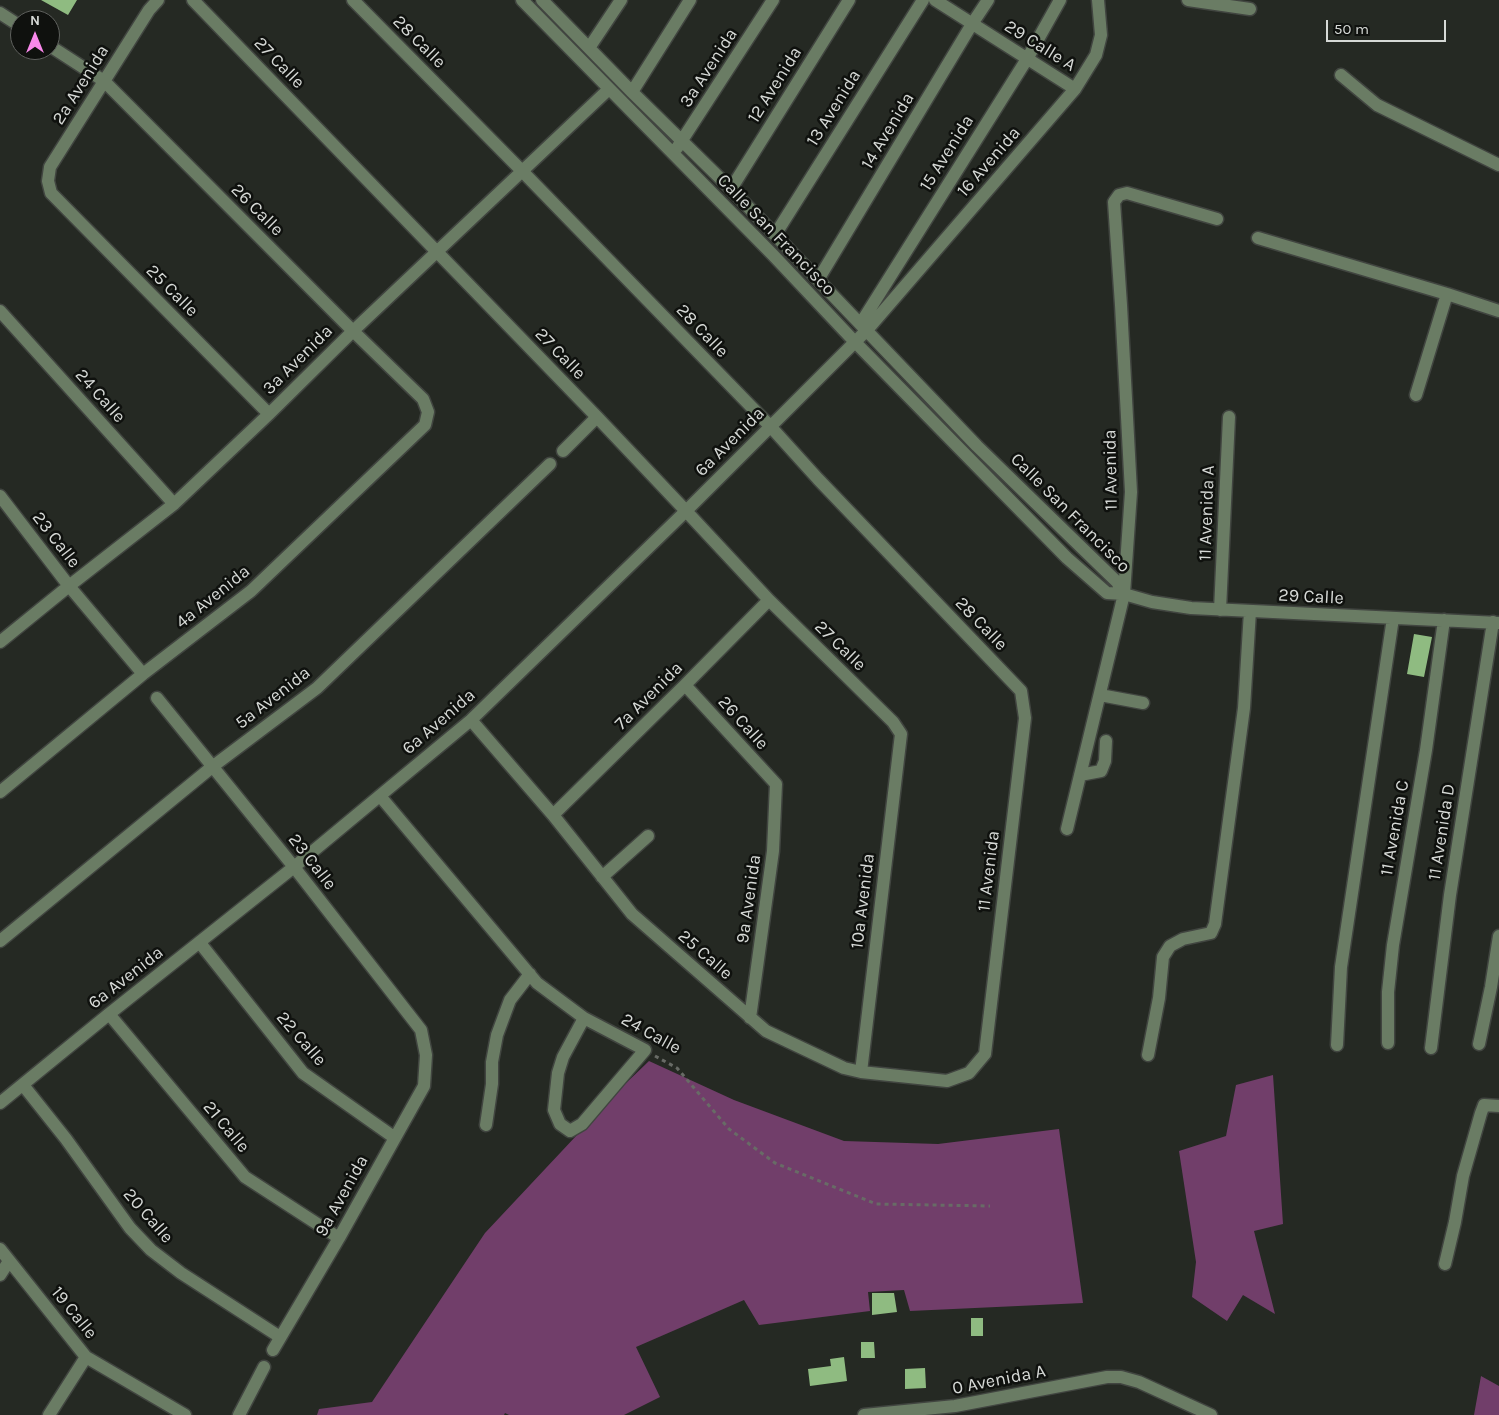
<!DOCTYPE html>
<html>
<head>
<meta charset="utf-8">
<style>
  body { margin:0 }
  #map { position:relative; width:1499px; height:1415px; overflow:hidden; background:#252923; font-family:Karla,sans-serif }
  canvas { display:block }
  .north { position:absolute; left:10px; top:10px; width:50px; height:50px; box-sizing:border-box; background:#0f110e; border:1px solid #5f615e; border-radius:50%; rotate:0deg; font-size:14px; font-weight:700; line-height:20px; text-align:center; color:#d6d9d6 }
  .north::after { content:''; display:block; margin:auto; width:18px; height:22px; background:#f888ea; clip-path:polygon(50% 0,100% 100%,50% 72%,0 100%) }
  .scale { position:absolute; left:1326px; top:20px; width:120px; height:22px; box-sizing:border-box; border:2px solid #d6d9d6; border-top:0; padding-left:6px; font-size:15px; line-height:18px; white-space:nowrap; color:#d6d9d6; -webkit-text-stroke:4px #0f110e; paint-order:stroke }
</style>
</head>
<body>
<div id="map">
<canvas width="1499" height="1415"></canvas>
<div class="north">N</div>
<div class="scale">50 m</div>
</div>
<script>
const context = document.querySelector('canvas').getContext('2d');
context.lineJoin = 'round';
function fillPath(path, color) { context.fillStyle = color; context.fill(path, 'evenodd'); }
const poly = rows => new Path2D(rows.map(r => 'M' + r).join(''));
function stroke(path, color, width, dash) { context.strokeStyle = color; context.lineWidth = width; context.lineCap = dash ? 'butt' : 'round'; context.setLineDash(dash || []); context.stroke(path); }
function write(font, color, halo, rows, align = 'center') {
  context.font = font + ' Karla,sans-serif'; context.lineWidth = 5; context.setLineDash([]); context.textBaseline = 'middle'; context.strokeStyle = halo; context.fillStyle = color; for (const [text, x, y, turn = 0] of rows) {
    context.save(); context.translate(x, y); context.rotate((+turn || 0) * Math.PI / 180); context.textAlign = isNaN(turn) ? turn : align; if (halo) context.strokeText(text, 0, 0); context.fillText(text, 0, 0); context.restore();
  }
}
const forest = poly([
  [649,1061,734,1100,844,1141,938,1144,1059,1129,1083,1303,910,1311,904,1290,868,1292,870,1311,759,1325,744,1300,636,1347,660,1397,624,1415,509,1415,505,1413,504,1415,317,1415,319,1409,372,1402,485,1233,622,1087],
  [1273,1075,1283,1224,1254,1231,1275,1314,1243,1295,1227,1321,1192,1297,1196,1262,1179,1151,1226,1136,1236,1085],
  [1481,1376,1499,1386,1499,1415,1474,1415]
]);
const building = poly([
  [41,0,77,0,68,15],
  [1414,634,1432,637,1424,677,1407,674],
  [872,1293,894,1293,897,1312,872,1315],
  [971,1318,983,1318,983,1336,971,1336],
  [861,1342,874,1342,875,1358,861,1358],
  [844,1357,847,1381,810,1386,808,1369,831,1366,830,1359],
  [925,1368,926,1388,905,1389,905,1369]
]);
const path = poly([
  [655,1056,677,1068,729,1129,775,1163,876,1204,990,1206]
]);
const minor = poly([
  [158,0,149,10,50,167,48,181,51,193,269,414],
  [193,0,597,417,686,511,769,600,893,722,901,734,861,1072],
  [353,0,523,172,770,426,818,479,1021,691,1025,718,985,1054,969,1073,947,1081,861,1072,844,1068,766,1031,632,914,553,815,471,720],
  [522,0,773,255,854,341,1067,558,1107,593,1124,594,1152,602,1191,608,1499,623],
  [542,0,632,92,731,189,977,446,1117,582,1124,594],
  [935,0,1075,89],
  [1188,0,1250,9],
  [0,13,20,26],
  [589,48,621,0],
  [1341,75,1377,105,1499,165],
  [632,92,690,0],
  [677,148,773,0],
  [731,189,849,0],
  [775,235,923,0],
  [1258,238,1447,294,1499,311],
  [818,280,972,24,988,0],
  [0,311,174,504],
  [861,323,1027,59,1060,0],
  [1416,395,1447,294],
  [563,451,597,417],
  [0,496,69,586,143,674],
  [1220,610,1229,417],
  [0,642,69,586,174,504,269,414,353,331,609,89],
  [685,685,776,784,773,851,750,1018],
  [1100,695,1143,703],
  [157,698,294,867,421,1030,426,1055,424,1086,339,1238,273,1350],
  [1080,775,1101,771,1105,761,1106,741],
  [0,792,143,674,251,591,425,425,428,412,423,399,353,331,104,81,50,46],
  [380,796,537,983,584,1018,645,1050,582,1124,570,1131,560,1124,554,1110,558,1073,563,1057,584,1018],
  [553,815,685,685,769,600],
  [1067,829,1124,594,1131,492,1121,305,1114,202,1119,195,1127,193,1217,219],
  [602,877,648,836],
  [0,941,212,767,317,688,550,464],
  [200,943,303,1073,395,1138],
  [109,1014,245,1177,339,1238],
  [1388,1043,1388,992,1393,945,1426,750,1444,620],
  [1479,1044,1491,987,1499,936],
  [1337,1045,1341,967,1393,618],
  [1431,1048,1450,895,1493,622],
  [1148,1055,1159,998,1163,957,1170,946,1183,939,1211,933,1215,924,1244,708,1250,611],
  [23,1085,66,1139,130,1228,151,1250,181,1273,280,1337],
  [0,1103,109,1014,294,867,471,720,686,511,867,330,1075,89,1096,55,1101,35,1098,0],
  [486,1125,492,1084,492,1062,497,1035,510,1000,530,974],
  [0,1249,86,1357,185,1415],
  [1445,1264,1455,1222,1463,1176,1481,1113,1484,1105,1499,1106],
  [0,1275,9,1261],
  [49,1415,86,1357],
  [239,1415,264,1367],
  [864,1415,955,1406,1107,1377,1121,1377,1139,1382,1211,1415]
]);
const streetNames = [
  ["28 Calle",419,42,45],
  ["29 Calle A",1040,46,32],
  ["27 Calle",279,63,46],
  ["3a Avenida",709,68,-57],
  ["2a Avenida",81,85,-58],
  ["12 Avenida",775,85,-58],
  ["13 Avenida",834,108,-58],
  ["14 Avenida",888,131,-59],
  ["15 Avenida",947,153,-58],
  ["16 Avenida",989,162,-49],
  ["26 Calle",257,210,45],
  ["Calle San Francisco",776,235,46],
  ["25 Calle",172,291,45],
  ["28 Calle",702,331,46],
  ["27 Calle",560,354,46],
  ["3a Avenida",298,360,-45],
  ["24 Calle",100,396,48],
  ["6a Avenida",730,442,-45],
  ["11 Avenida",1111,470,-91],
  ["Calle San Francisco",1070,513,45],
  ["11 Avenida A",1207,513,-88],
  ["23 Calle",56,540,52],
  ["4a Avenida",213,597,-39],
  ["29 Calle",1311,597,3],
  ["28 Calle",981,624,46],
  ["27 Calle",840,646,44],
  ["7a Avenida",649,696,-45],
  ["5a Avenida",273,698,-38],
  ["6a Avenida",439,722,-41],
  ["26 Calle",743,723,48],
  ["11 Avenida C",1395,828,-80],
  ["11 Avenida D",1442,832,-81],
  ["23 Calle",312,862,52],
  ["11 Avenida",989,871,-83],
  ["9a Avenida",749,899,-82],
  ["10a Avenida",863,901,-83],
  ["25 Calle",705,955,41],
  ["6a Avenida",126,978,-38],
  ["24 Calle",651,1034,29],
  ["22 Calle",301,1039,49],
  ["21 Calle",226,1127,50],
  ["9a Avenida",342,1196,-61],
  ["20 Calle",148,1216,49],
  ["19 Calle",74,1313,51],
  ["0 Avenida A",999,1380,-11]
];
fillPath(forest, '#713e6a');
fillPath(building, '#8fbb81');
stroke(minor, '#414540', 15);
stroke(path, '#686b66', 3, [4, 4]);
stroke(minor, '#6a7c64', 12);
write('18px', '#d6d9d6', '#0f110e', streetNames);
</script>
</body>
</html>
